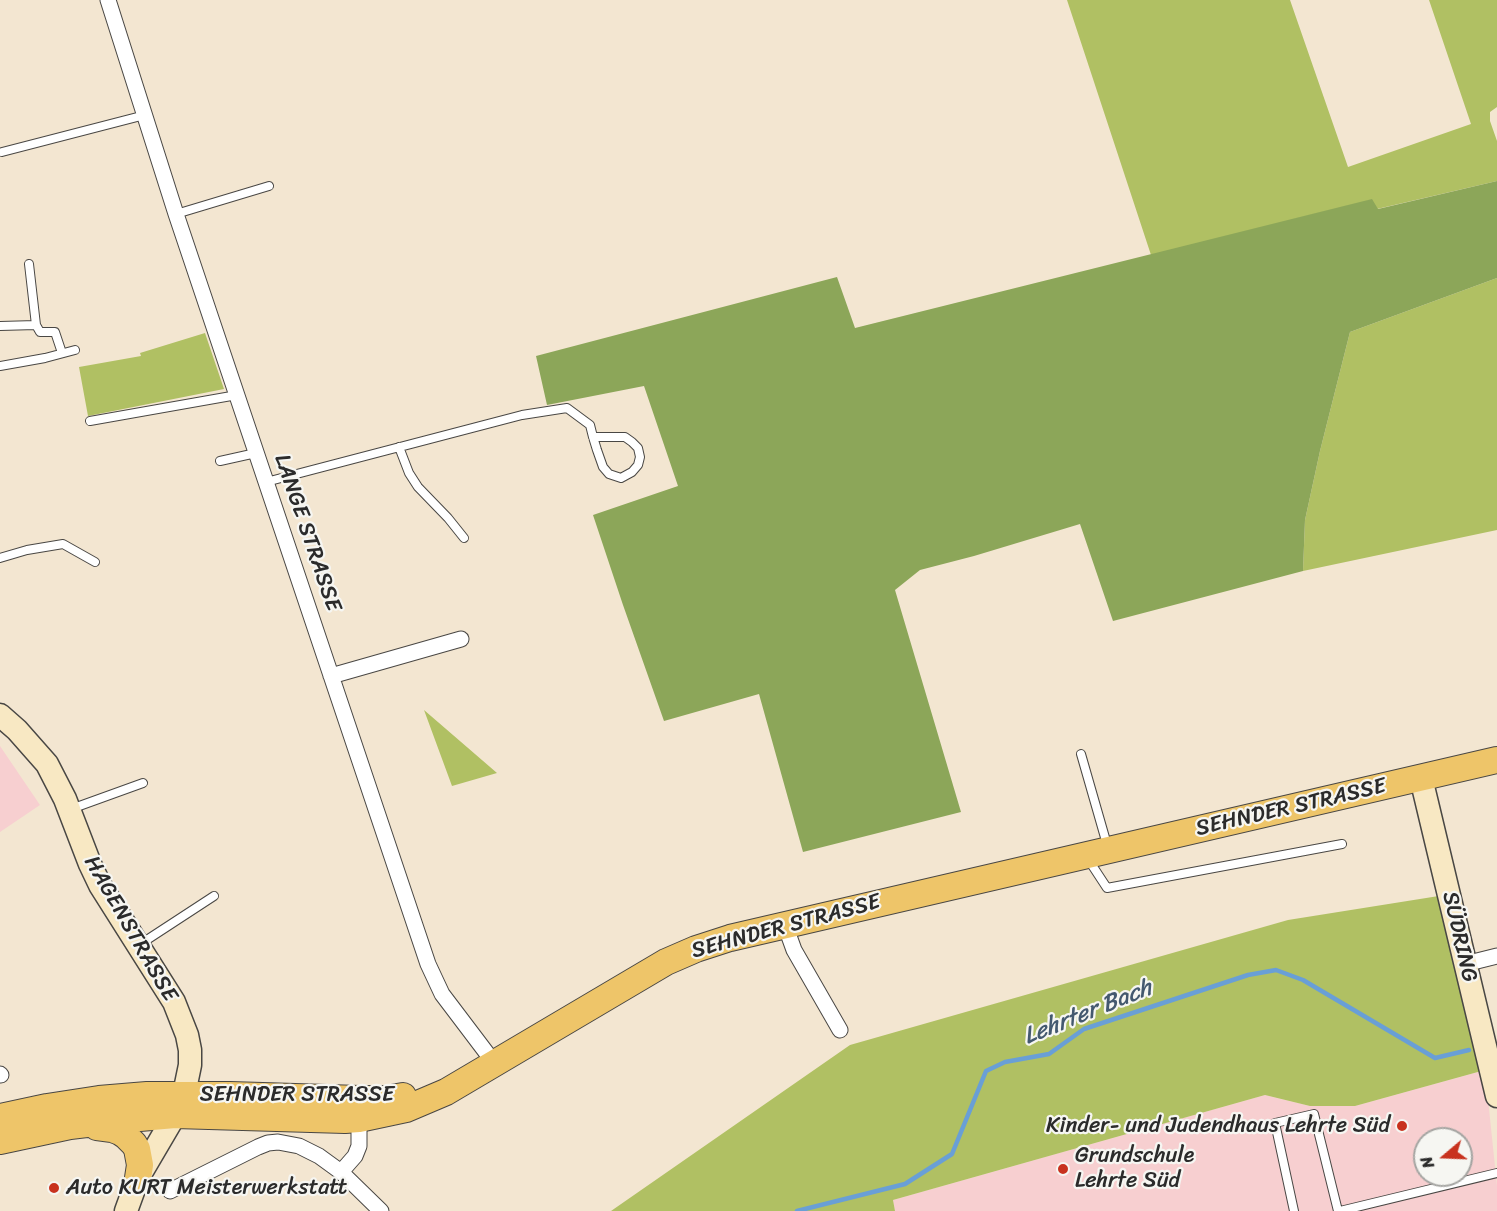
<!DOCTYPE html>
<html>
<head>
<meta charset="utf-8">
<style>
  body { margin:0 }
  #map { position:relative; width:1497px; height:1211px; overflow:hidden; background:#f3e6d1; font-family:Sriracha,sans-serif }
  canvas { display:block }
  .north { position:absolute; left:1413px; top:1127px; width:60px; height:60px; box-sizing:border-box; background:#f6f6f2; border:2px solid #a5a5a2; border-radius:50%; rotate:251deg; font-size:16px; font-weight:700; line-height:24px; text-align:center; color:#2b2b2b }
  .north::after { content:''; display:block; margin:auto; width:21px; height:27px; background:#c8321e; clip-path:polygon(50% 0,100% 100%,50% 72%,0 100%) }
</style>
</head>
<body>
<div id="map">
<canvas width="1497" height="1211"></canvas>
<div class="north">N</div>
</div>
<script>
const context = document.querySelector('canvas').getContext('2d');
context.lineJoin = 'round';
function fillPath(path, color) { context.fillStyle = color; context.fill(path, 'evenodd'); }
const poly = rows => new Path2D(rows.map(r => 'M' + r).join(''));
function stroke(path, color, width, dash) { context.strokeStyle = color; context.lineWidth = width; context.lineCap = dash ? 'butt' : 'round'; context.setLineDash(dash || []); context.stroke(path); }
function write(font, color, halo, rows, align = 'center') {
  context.font = font + ' Sriracha,sans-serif'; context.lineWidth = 4.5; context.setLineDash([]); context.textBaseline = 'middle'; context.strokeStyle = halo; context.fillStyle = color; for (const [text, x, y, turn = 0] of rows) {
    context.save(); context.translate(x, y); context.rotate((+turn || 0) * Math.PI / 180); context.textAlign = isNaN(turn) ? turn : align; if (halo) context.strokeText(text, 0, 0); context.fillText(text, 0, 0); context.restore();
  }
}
const built = poly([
  [0,746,40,805,0,832],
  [1485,1070,1497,1186,1497,1211,895,1211,893,1200,1265,1095,1310,1106,1355,1106],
  [1425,1139,1461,1139,1461,1175,1425,1175]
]);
const green = poly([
  [1067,0,1290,0,1348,167,1471,124,1429,0,1497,0,1497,107,1490,112,1490,121,1497,141,1497,181,1377,209,1371,200,1151,255],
  [1497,278,1497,530,1303,571,1305,520,1320,451,1350,332],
  [205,333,224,389,88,416,79,367,141,356,140,353],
  [424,710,497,773,452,786],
  [1445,895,1485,1070,1355,1106,1310,1106,1265,1095,893,1200,895,1211,611,1211,850,1045,1288,920]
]);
const forest = poly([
  [1497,181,1497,278,1350,332,1320,451,1305,520,1303,571,1113,621,1080,524,974,556,920,570,895,590,961,812,803,852,759,694,664,721,623,605,593,515,678,486,644,386,547,405,536,356,837,277,855,328,1372,199,1378,209]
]);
const stream = poly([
  [797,1211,905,1184,952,1154,986,1071,1005,1062,1049,1054,1084,1029,1248,975,1276,970,1303,980,1435,1058,1469,1050]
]);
const lane = poly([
  [2,152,145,115],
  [176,214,269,186],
  [29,264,36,325,40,332,55,332,62,353],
  [0,326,36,325],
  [0,366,45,358,75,350],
  [90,421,237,395],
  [399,447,409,473,418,487,448,518,464,538],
  [220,461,256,453],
  [266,482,522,415,567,408,590,425,593,437,597,450,603,467,609,474,621,478,632,472,638,465,640,457,638,448,632,442,625,437,593,437],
  [0,558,27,550,63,544,95,562],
  [1081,754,1108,848],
  [71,809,143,783],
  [1088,859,1107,888,1342,844],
  [139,945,214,896],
  [1294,1211,1275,1123,1314,1114,1338,1211],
  [1340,1211,1497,1173]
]);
const street = poly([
  [108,0,176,214,428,964,442,994,495,1064],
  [331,676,461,639],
  [785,925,794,950,840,1030],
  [1465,964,1497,956],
  [0,1074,1,1075],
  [341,1172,355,1156,359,1146,359,1111],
  [170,1191,258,1147,268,1143,278,1142,299,1146,319,1156,341,1172,381,1211]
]);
const secondary = poly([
  [0,715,17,730,47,764,65,799,90,864,100,885,174,1002,187,1035,190,1050,190,1065,184,1094,175,1115,138,1178,126,1211],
  [1421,778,1497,1096]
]);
const primary = poly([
  [0,1117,47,1107,99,1099,147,1095,230,1095,360,1099,386,1099,403,1096],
  [97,1127,112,1129,120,1132,126,1136,134,1144,137,1149,140,1165,138,1178],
  [0,1141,70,1126,128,1119,175,1115,345,1120,359,1119,406,1109,446,1092,666,962,696,949,730,938,1497,760]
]);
const markers = [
  [1402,1126,6,"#c8321e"],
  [1063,1169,6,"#c8321e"],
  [54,1188,6,"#c8321e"]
];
const streetNames = [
  ["LANGE STRASSE",307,533,71],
  ["SEHNDER STRASSE",1291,808,-13],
  ["SEHNDER STRASSE",786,927,-15],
  ["HAGENSTRASSE",130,929,60],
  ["SÜDRING",1459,937,77],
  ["SEHNDER STRASSE",297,1095]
];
const poiNames = [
  ["Kinder- und Judendhaus Lehrte Süd",1390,1126,"right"],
  ["Grundschule",1075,1156],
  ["Lehrte Süd",1075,1181],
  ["Auto KURT Meisterwerkstatt",66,1188]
];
const waterNames = [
  ["Lehrter Bach",1088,1013,-22]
];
fillPath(built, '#f7cfd0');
fillPath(green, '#b0c063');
fillPath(forest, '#8ca659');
stroke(stream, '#699fd6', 4.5);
stroke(lane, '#494744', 10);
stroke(street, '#494744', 17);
stroke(secondary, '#494744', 25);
stroke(primary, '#494744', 28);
stroke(lane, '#fff', 8);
stroke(street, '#fff', 15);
stroke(secondary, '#f8e8c3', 22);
stroke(primary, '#eec569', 26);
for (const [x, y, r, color] of markers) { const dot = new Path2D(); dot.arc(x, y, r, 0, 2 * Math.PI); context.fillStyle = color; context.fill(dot); stroke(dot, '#f6f6f2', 2); }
write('22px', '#2b2b2b', '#f6f6f2', streetNames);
write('22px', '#2b2b2b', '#f6f6f2', poiNames, 'left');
write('italic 24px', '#44596f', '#f6f6f2', waterNames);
</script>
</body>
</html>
